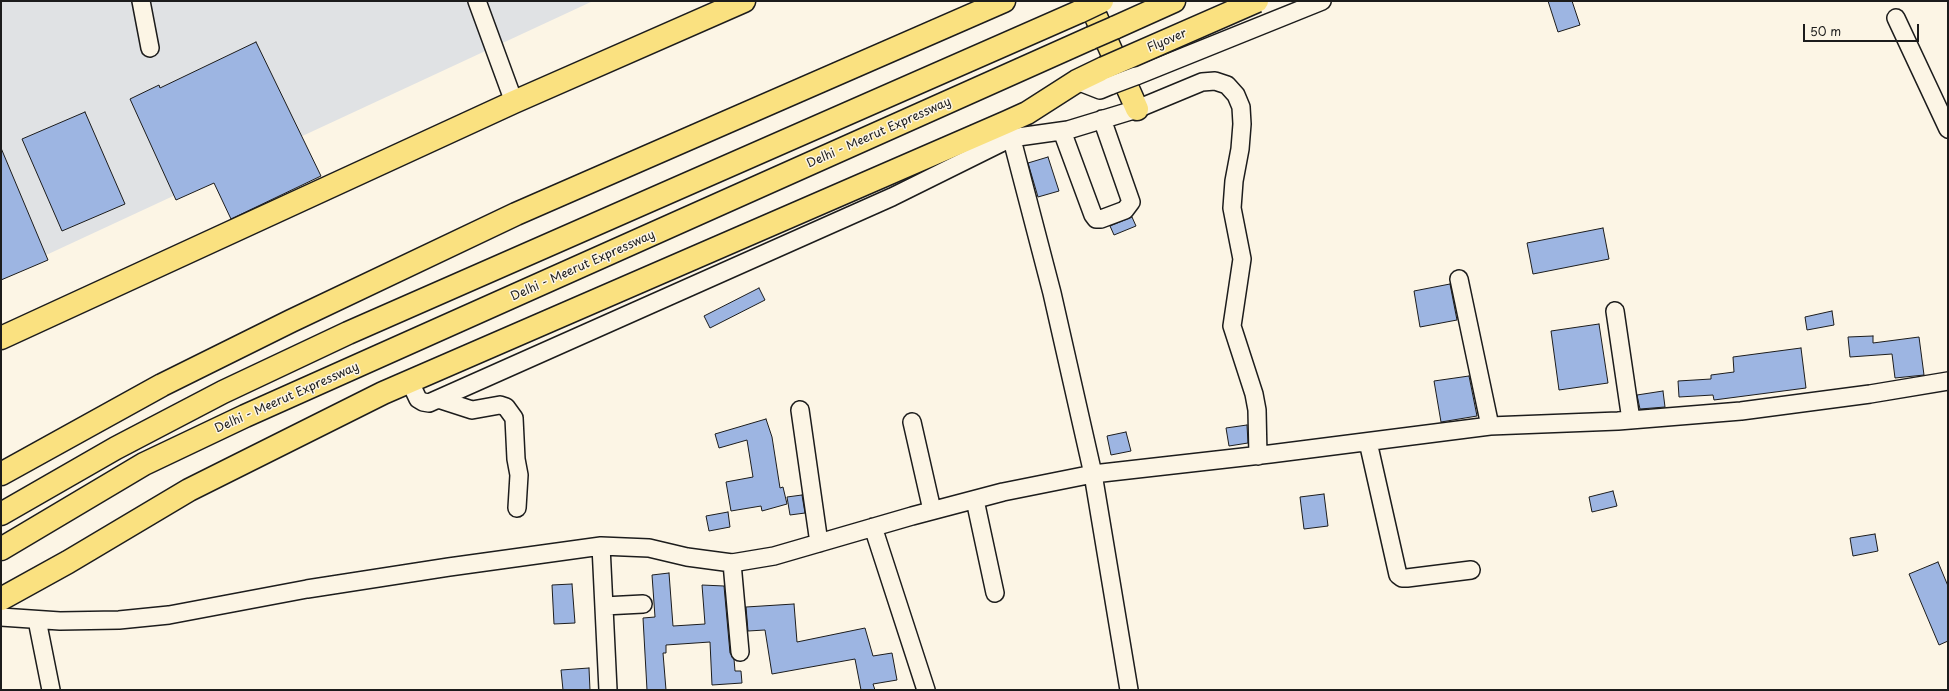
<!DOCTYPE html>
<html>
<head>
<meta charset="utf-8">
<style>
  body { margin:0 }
  #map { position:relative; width:1949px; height:691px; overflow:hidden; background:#fcf5e5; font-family:"Playpen Sans",sans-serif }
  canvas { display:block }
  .frame { position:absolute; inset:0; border:2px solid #1c1c1c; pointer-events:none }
  .scale { position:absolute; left:1803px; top:24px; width:116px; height:18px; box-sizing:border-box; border:2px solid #1c1c1c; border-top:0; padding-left:5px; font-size:12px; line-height:14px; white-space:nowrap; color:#1c1c1c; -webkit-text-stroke:3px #fcf5e5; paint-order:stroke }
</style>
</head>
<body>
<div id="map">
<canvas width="1949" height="691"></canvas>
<div class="frame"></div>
<div class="scale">50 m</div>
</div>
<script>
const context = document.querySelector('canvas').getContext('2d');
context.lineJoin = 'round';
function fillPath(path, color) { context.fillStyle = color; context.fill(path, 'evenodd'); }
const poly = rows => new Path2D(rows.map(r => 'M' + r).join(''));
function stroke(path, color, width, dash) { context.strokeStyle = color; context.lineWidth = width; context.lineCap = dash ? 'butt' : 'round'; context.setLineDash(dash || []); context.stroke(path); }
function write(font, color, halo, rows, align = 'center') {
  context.font = font + ' "Playpen Sans",sans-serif'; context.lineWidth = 3; context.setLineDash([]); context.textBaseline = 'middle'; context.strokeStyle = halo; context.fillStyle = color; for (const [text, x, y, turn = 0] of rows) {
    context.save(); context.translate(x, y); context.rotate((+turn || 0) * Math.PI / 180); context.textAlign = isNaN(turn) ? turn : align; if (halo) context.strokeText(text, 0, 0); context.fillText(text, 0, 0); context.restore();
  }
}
const built = poly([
  [1,1,593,1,1,276]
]);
const building = poly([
  [1548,1,1572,1,1580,25,1558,32,1548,1],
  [256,42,321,176,231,219,214,183,176,200,130,99,159,85,160,88,256,42],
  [85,112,125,204,62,231,22,139,85,112],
  [1,148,48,260,1,280,1,148],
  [1048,157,1059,191,1038,197,1028,163,1048,157],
  [1132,217,1136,226,1114,235,1110,226,1132,217],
  [1603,228,1609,259,1533,274,1527,243,1603,228],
  [1450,284,1457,320,1420,327,1414,291,1450,284],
  [759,288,765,300,710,328,704,316,759,288],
  [1832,311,1834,325,1807,330,1805,317,1832,311],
  [1599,324,1608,383,1559,390,1551,331,1599,324],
  [1873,336,1873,343,1919,337,1924,375,1895,378,1892,354,1850,357,1848,337,1873,336],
  [1801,348,1806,388,1714,400,1713,395,1679,397,1678,381,1711,379,1711,375,1734,372,1733,357,1801,348],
  [1469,376,1477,416,1441,422,1434,381,1469,376],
  [1663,391,1665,407,1640,409,1637,395,1663,391],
  [766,419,772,437,780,488,783,487,787,504,762,511,761,506,731,511,726,482,753,477,747,440,719,448,715,434,766,419],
  [1247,425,1248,443,1229,446,1226,428,1247,425],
  [1126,432,1131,451,1111,455,1107,436,1126,432],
  [1613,491,1617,506,1592,512,1589,497,1613,491],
  [1324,494,1328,526,1304,529,1300,497,1324,494],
  [802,495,805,513,790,515,787,497,802,495],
  [728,512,730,527,709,531,706,516,728,512],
  [1875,534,1878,551,1853,556,1850,538,1875,534],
  [1938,562,1948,586,1948,641,1939,645,1909,574,1938,562],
  [669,573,673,626,705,624,702,585,724,586,730,653,734,659,735,671,741,671,742,683,712,685,710,642,666,645,666,653,663,653,666,690,647,690,643,618,655,617,652,575,669,573],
  [572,584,575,623,554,624,552,585,572,584],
  [794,604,797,642,865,628,873,656,892,653,897,680,873,684,875,690,861,690,855,659,772,674,765,630,748,631,746,607,794,604],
  [589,668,590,690,563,690,561,670,589,668]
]);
const minor = poly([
  [141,1,150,48],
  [477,1,514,102],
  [1896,18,1948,129],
  [1136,76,1322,1],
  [1077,81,1100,90,1112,85],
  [1009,128,1052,293,1093,474,1129,690],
  [1062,131,1093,215,1096,219,1101,219,1125,210,1131,202,1102,119],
  [1459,279,1490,426],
  [1615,311,1631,420],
  [410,382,418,399,423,402,429,403,892,197,1011,138,1068,130,1137,109,1202,82,1215,81,1227,85,1236,95,1241,107,1242,124,1240,149,1234,181,1232,208,1242,259,1232,326,1254,394,1257,410,1258,456],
  [438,399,472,410,500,405,506,407,514,418,516,459,519,475,517,508],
  [800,410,819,543],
  [912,422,932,510],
  [1368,442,1398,575,1402,578,1407,578,1471,570],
  [975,500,995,593],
  [873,527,926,690],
  [601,546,608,690],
  [732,563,740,652],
  [604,606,643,604],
  [1,617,60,621,119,620,169,615,307,589,449,567,601,546,649,548,687,557,732,563,774,556,912,516,1003,492,1093,474,1270,454,1490,426,1618,421,1741,411,1870,394,1948,381],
  [37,620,51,690]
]);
const major = poly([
  [1089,1,1137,109],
  [1,338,514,102,744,1]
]);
const highway = poly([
  [1114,28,1174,1],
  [1,474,162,385,291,321,516,214,1004,1],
  [1,514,116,448,223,392,348,333,1081,11],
  [1,549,144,464,245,416,1091,38],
  [1,599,68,562,189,490,383,393,1007,122,1027,113,1077,81,1104,68]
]);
const minorBridge = poly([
  [1112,85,1136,76]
]);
const highwayBridge = poly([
  [1081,11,1102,1],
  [1091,38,1114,28],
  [1104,68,1257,1]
]);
const streetNames = [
  ["Flyover",1167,41,-23],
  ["Delhi - Meerut Expressway",879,133,-24],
  ["Delhi - Meerut Expressway",583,266,-24],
  ["Delhi - Meerut Expressway",287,398,-24]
];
fillPath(built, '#e0e2e4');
fillPath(building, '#9db5e2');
stroke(building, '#1c1c1c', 1);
stroke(minor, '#1c1c1c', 20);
stroke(major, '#1c1c1c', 25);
stroke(highway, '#1c1c1c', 25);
stroke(minor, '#fcf5e5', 17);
stroke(major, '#fae180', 22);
stroke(highway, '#fae180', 22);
stroke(minorBridge, '#1c1c1c', 20, []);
stroke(highwayBridge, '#1c1c1c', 25, []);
stroke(minorBridge, '#fcf5e5', 17);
stroke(highwayBridge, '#fae180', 22);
write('12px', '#1c1c1c', '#fcf5e5', streetNames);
</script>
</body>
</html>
